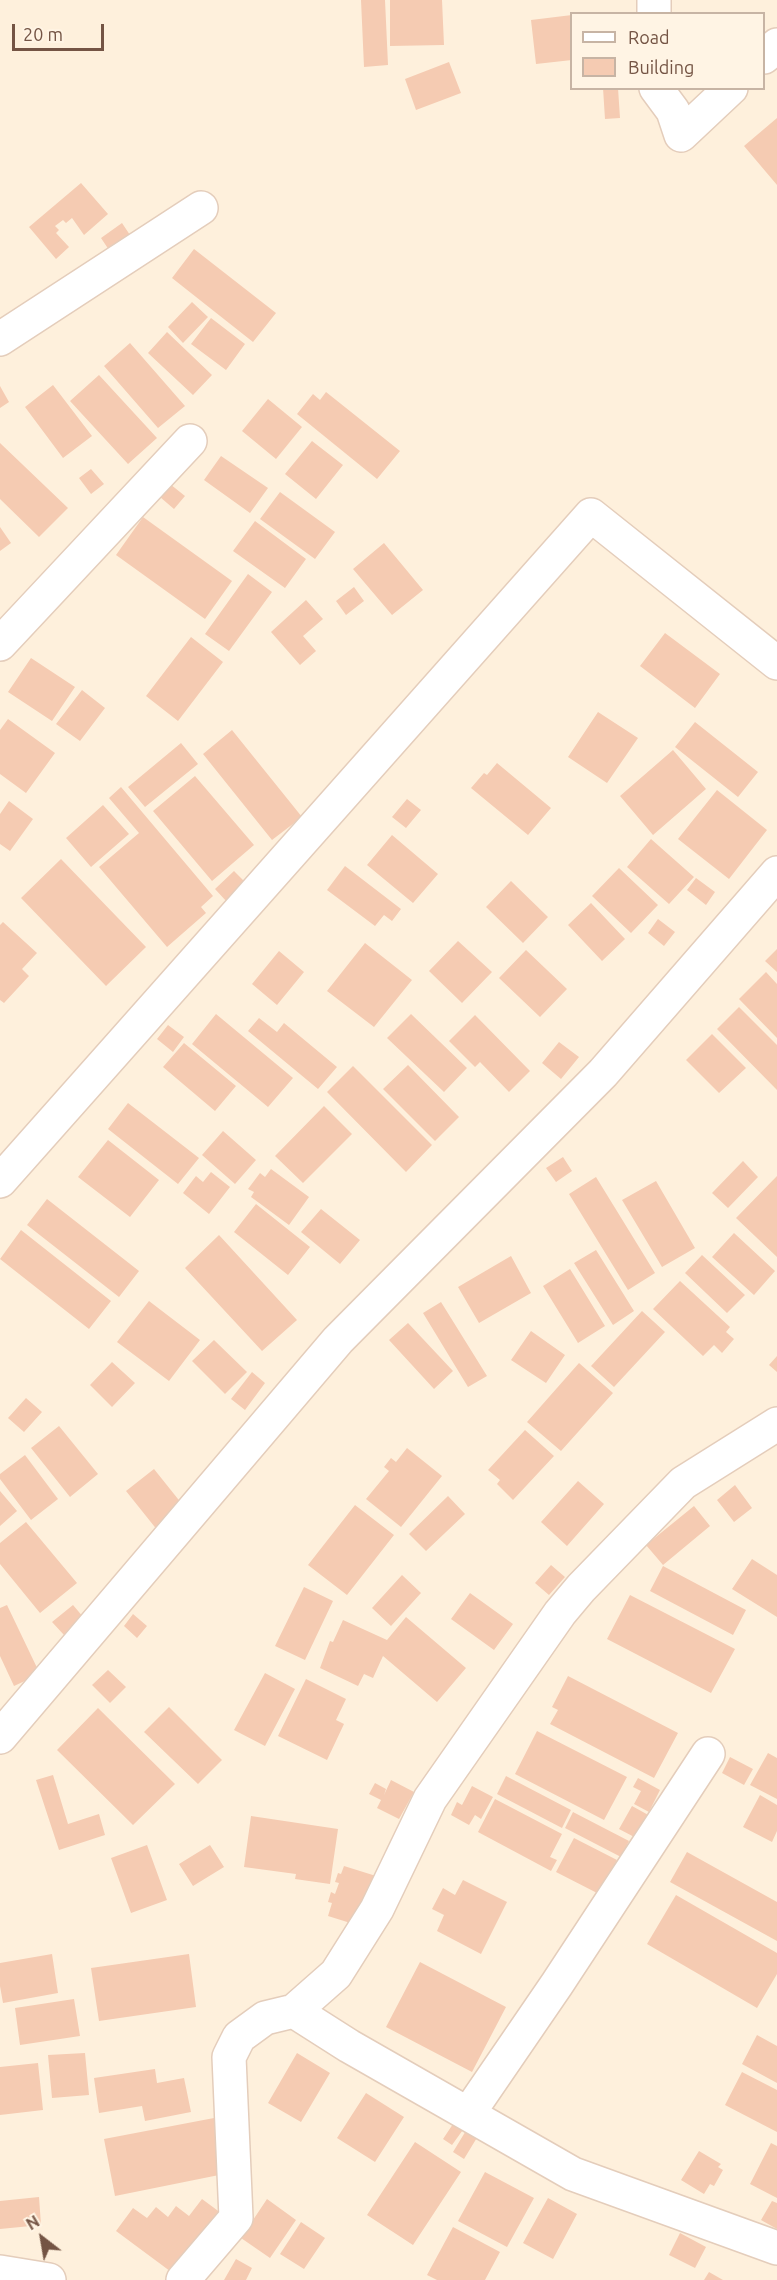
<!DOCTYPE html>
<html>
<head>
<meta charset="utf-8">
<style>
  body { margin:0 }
  #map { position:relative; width:777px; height:2280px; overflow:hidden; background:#fef0dc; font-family:Ubuntu,sans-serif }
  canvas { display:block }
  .legend { position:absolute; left:570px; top:12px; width:195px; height:78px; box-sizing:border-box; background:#fff4e4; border:2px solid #c7b4a4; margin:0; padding:8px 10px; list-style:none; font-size:18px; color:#745444 }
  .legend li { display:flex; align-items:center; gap:12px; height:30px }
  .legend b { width:30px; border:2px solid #c7b4a4 }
  .north { position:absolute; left:12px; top:2208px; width:60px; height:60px; -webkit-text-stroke:4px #fff4e4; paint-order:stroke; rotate:329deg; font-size:16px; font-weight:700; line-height:24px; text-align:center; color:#745444 }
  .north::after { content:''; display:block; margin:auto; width:21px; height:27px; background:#745444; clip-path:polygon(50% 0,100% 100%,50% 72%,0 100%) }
  .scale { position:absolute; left:12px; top:24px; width:92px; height:27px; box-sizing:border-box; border:3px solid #745444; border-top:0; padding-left:8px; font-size:18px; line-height:21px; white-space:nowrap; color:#745444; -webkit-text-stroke:4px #fff4e4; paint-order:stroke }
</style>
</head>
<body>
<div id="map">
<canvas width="777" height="2280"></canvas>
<ul class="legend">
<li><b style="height:8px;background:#fff"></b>Road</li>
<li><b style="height:16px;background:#f5cbb2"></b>Building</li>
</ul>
<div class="north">N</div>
<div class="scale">20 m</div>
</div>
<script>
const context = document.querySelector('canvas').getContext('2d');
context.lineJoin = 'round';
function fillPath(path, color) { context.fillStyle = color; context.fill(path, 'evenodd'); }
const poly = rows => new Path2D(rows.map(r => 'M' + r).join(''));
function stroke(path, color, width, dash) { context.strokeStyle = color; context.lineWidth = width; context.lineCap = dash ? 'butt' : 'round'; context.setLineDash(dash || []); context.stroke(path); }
const building = poly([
  [361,0,385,0,388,65,364,67],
  [390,0,442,0,444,45,390,46],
  [572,15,572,60,536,64,531,20],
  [449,62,461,93,416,110,405,79],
  [603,88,618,88,620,118,605,119],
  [777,118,777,185,744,146],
  [81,183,108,214,84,235,72,218,66,223,63,220,55,226,59,230,56,233,69,247,56,259,29,227],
  [122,223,130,235,109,250,101,238],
  [194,249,276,313,253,342,172,278],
  [192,302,208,317,183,343,168,327],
  [211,318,245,344,226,370,191,344],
  [167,332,212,375,193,395,148,353],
  [130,343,185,406,158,428,104,366],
  [99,375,157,438,128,464,70,401],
  [53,385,92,436,63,458,25,407],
  [0,386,9,402,0,408],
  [326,392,400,451,377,479,297,414,313,394,320,400],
  [268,399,302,427,276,459,242,431],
  [312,441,343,465,316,499,285,474],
  [0,443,68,508,39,537,0,499],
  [221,456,268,488,250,513,204,480],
  [91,469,104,484,91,494,79,478],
  [170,484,185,496,174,509,160,497],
  [280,492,335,532,315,559,260,519],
  [143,517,232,581,205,619,116,555],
  [255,521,306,559,285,588,233,551],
  [0,527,11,543,0,551],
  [384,543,423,590,392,615,353,569],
  [248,574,272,592,229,651,205,634],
  [354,587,364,601,346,615,336,601],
  [306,600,323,619,303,636,316,651,300,665,271,632],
  [665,633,720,674,695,708,640,666],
  [191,637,223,662,178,721,146,696],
  [31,658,75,687,52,721,8,692],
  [82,690,105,708,80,741,56,724],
  [598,712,638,738,607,783,568,757],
  [8,719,55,753,26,793,0,774,0,730],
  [695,722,758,772,738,797,675,747],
  [232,730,302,817,272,840,203,754],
  [181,743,198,764,145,807,128,787],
  [673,750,706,789,653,835,620,796],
  [497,763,551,808,528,835,471,788,484,773,487,775],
  [195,776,254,845,212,881,153,811],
  [121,787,213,896,201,907,206,913,167,947,99,867,139,833,109,798],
  [717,790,767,830,729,879,678,839],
  [407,799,421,810,406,828,392,817],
  [9,801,33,819,10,851,0,844,0,814],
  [103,805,129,834,91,867,66,838],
  [392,835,438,874,413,903,367,865],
  [651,839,694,877,669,904,627,867],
  [61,859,146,947,106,986,21,898],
  [345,866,401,909,392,921,384,915,375,926,327,890],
  [619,868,658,905,631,933,592,896],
  [234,871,246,883,227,902,215,889],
  [696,878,715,892,706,905,687,890],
  [511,881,548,917,523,943,486,907],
  [591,903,625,939,602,961,568,925],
  [658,919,675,932,664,946,648,933],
  [3,922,37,953,22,969,29,976,4,1003,0,1000,0,925],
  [458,941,492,972,462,1003,429,971],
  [365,943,412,980,374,1027,327,991],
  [777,949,777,972,765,961],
  [526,950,567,989,540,1017,499,978],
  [279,951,304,972,277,1005,252,984],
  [766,972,777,984,777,1038,739,999],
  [739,1007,777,1045,777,1090,717,1029],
  [216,1014,293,1078,268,1107,192,1044],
  [411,1014,467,1068,444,1092,387,1038],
  [475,1015,530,1071,509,1092,480,1062,475,1067,449,1041],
  [259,1018,277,1032,284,1023,337,1067,318,1089,248,1031],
  [168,1025,184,1037,173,1052,157,1039],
  [712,1034,746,1068,719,1093,686,1060],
  [559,1042,579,1057,561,1079,542,1063],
  [184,1043,236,1086,215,1111,163,1067],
  [408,1065,459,1117,435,1141,383,1089],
  [353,1066,432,1145,406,1172,327,1092],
  [128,1103,199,1158,178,1184,108,1129],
  [324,1106,352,1134,303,1183,275,1156],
  [223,1131,256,1160,235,1184,202,1155],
  [108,1140,159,1180,130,1217,78,1177],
  [563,1157,572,1171,556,1182,546,1168],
  [743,1161,758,1177,728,1208,712,1193],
  [271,1169,309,1197,289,1225,251,1197,254,1192,248,1189,260,1173,265,1177],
  [211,1172,230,1187,209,1214,183,1193,196,1176,203,1182],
  [777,1176,777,1257,736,1218],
  [596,1177,655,1273,628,1290,569,1194],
  [656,1181,695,1248,662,1267,622,1200],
  [47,1199,139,1271,119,1297,27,1225],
  [256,1204,310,1247,288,1275,234,1232],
  [321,1209,360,1240,340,1264,301,1232],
  [21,1230,111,1301,89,1329,0,1259],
  [734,1233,775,1271,754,1295,712,1257],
  [219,1235,297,1320,262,1351,185,1268],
  [596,1250,634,1311,613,1325,574,1263],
  [702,1255,745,1295,727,1313,685,1273],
  [511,1256,531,1293,479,1323,458,1287],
  [570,1269,605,1326,578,1343,543,1286],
  [680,1281,730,1327,726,1332,734,1339,722,1353,714,1345,703,1356,653,1309],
  [149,1301,200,1340,169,1381,117,1342],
  [441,1302,487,1376,468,1387,423,1313],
  [642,1311,665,1332,614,1387,591,1366],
  [408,1323,453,1371,434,1389,389,1340],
  [531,1331,565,1355,546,1383,511,1360],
  [214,1340,247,1372,225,1394,192,1361],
  [777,1356,777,1372,769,1365],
  [112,1362,135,1383,112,1407,90,1385],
  [579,1363,613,1393,561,1451,527,1422],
  [252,1372,265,1383,245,1410,231,1399],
  [26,1398,42,1412,24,1432,8,1418],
  [59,1426,98,1474,70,1497,31,1448],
  [525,1430,554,1456,513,1500,497,1484,500,1480,488,1470],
  [407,1448,442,1476,401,1527,366,1499,389,1471,384,1467,391,1458,396,1462],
  [25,1455,58,1499,31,1520,0,1479,0,1474],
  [154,1469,186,1509,158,1531,126,1491],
  [578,1481,604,1504,567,1546,541,1522],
  [735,1485,752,1508,734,1522,717,1500],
  [0,1491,17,1511,0,1526],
  [448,1496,465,1514,426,1551,409,1534],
  [355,1505,394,1535,347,1595,308,1565],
  [694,1506,710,1526,663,1565,646,1545],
  [26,1522,77,1583,40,1613,0,1564,0,1543],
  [752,1559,777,1575,777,1617,732,1589],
  [551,1565,565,1577,549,1595,535,1583],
  [663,1566,746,1610,733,1635,650,1591],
  [402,1575,421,1593,391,1626,372,1608],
  [304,1587,333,1601,305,1660,275,1646],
  [470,1593,513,1624,494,1650,451,1619],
  [630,1595,735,1649,711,1693,607,1639],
  [7,1605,40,1674,14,1686,0,1656,0,1608],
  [73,1605,84,1618,64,1635,52,1622],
  [133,1614,147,1626,137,1638,124,1626],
  [406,1617,466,1668,437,1702,383,1656,373,1678,364,1674,358,1686,320,1668,330,1641,333,1642,343,1620,387,1640],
  [108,1670,126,1687,110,1703,92,1685],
  [265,1673,295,1689,265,1746,234,1730],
  [568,1676,678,1733,654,1778,550,1724,558,1710,552,1707],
  [306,1679,346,1699,336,1720,344,1724,327,1760,278,1736],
  [169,1707,222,1760,198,1784,144,1732],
  [98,1708,175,1784,133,1825,57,1750],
  [537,1731,627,1777,604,1820,515,1774],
  [768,1753,777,1758,777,1799,750,1785],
  [730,1757,753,1769,744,1785,722,1773],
  [53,1775,68,1824,99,1814,105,1835,59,1850,36,1780],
  [506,1776,571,1810,562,1828,497,1794],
  [638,1778,660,1790,649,1812,634,1804,641,1791,633,1787],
  [391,1780,414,1792,399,1819,377,1808,381,1800,369,1794,375,1783,386,1789,384,1795],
  [472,1786,493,1797,481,1819,475,1815,469,1825,451,1815,457,1802,462,1805],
  [760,1795,777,1805,777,1831,772,1842,743,1827],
  [495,1799,562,1834,550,1857,557,1860,551,1871,478,1832],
  [632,1806,652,1817,640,1840,619,1829],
  [573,1812,629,1841,621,1857,565,1828],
  [251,1816,338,1829,330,1884,295,1879,296,1874,244,1867],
  [574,1838,617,1860,599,1894,556,1872],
  [147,1845,167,1900,131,1913,111,1858],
  [210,1845,224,1867,193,1886,179,1864],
  [687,1852,777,1902,777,1941,670,1882],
  [344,1866,376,1876,360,1926,328,1916,332,1903,328,1902,331,1892,335,1894,339,1883,335,1882,338,1873,341,1874],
  [463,1880,507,1902,481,1954,437,1931,444,1915,432,1909,443,1888,455,1895],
  [676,1895,777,1953,777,1974,757,2008,647,1944],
  [52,1954,58,1993,3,2003,0,1986,0,1963],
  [189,1954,196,2007,99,2021,91,1968],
  [420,1962,506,2007,472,2072,386,2027],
  [74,1999,80,2036,20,2045,15,2008],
  [757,2035,777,2046,777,2083,742,2064],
  [85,2053,89,2095,52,2098,48,2055],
  [297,2053,330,2073,301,2122,268,2103],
  [38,2063,43,2110,0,2115,0,2067],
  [155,2069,157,2083,184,2078,191,2112,145,2121,142,2106,99,2113,94,2078],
  [742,2072,777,2090,777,2132,725,2105],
  [366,2093,404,2117,375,2162,337,2138],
  [214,2118,224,2174,115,2196,104,2139],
  [455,2121,465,2127,452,2145,443,2139],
  [467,2129,478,2136,464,2159,453,2152],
  [415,2142,461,2172,413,2245,367,2215],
  [771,2143,777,2146,777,2198,750,2184],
  [699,2151,721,2164,718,2167,723,2170,714,2186,710,2184,704,2194,681,2180],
  [485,2172,534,2198,507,2247,458,2221],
  [39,2197,41,2225,0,2229,0,2201],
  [548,2198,577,2214,553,2259,523,2243],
  [202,2199,225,2216,178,2277,116,2231,133,2208,147,2218,156,2207,168,2217,176,2206,189,2216],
  [267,2199,296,2220,270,2258,241,2238],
  [772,2201,777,2203,777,2229,761,2220],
  [301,2222,325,2238,304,2269,280,2254],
  [453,2227,500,2252,485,2280,437,2280,427,2275],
  [680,2233,706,2247,695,2268,669,2255],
  [236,2259,252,2268,246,2280,224,2280],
  [709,2272,723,2280,704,2280]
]);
const minor = poly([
  [654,0,654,14],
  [764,57,777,45],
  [656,88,673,111,681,135,731,88],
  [0,339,201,208],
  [0,644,190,441],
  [0,1181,591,515,777,663],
  [0,1737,338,1340,603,1073,777,873],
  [294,2011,349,2046,573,2174,777,2248],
  [468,2114,557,1984,708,1754],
  [0,2272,49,2280],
  [183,2280,236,2218,229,2057,239,2037,265,2018,294,2011,336,1974,377,1909,430,1799,560,1613,581,1588,683,1483,777,1424]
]);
fillPath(building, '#f5cbb2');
stroke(minor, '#e4cdbb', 36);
stroke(minor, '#fff', 33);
</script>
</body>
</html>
